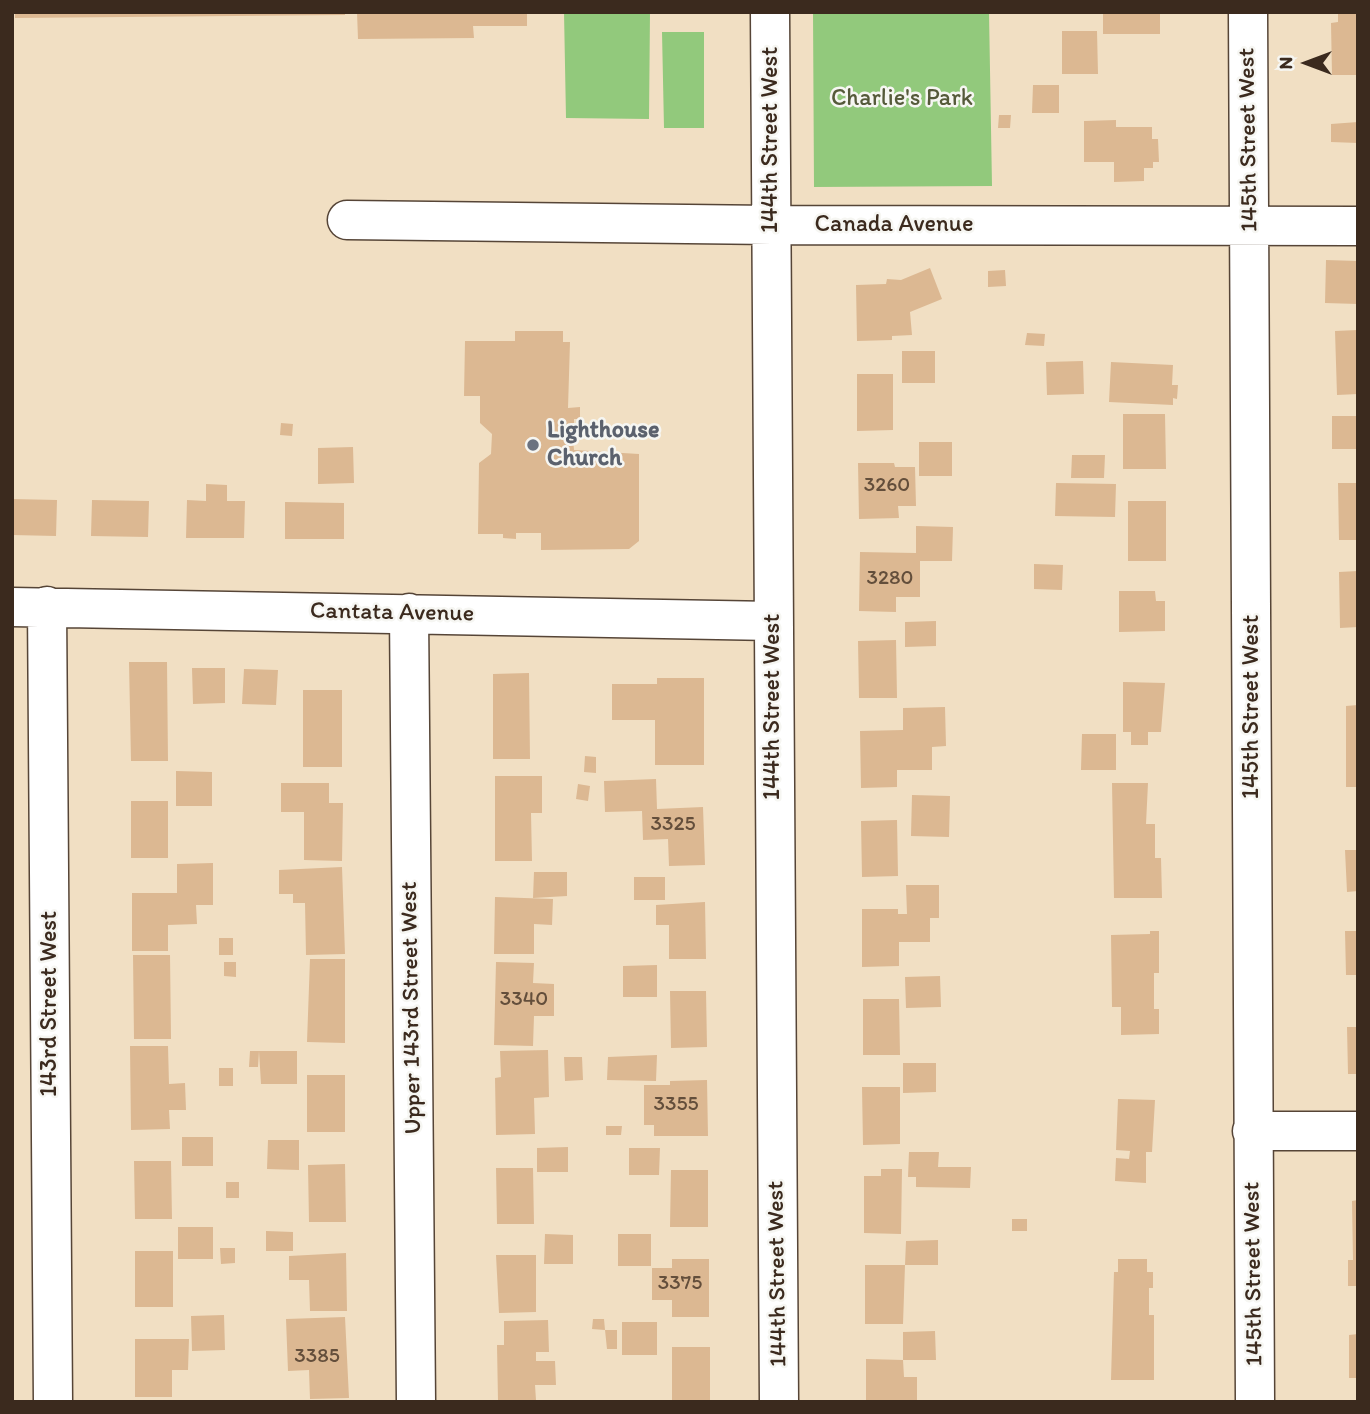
<!DOCTYPE html>
<html>
<head>
<meta charset="utf-8">
<style>
  body { margin:0 }
  #map { position:relative; width:1370px; height:1414px; overflow:hidden; background:#f1dfc3; font-family:Itim,sans-serif }
  canvas { display:block }
  .frame { position:absolute; inset:0; border:14px solid #3b2a1e; pointer-events:none }
  .north { position:absolute; left:1272px; top:28px; width:70px; height:70px; -webkit-text-stroke:5px #f6f6f2; paint-order:stroke; rotate:270deg; font-size:19px; font-weight:700; line-height:28px; text-align:center; color:#3b2a1e }
  .north::after { content:''; display:block; margin:auto; width:24px; height:32px; background:#3b2a1e; clip-path:polygon(50% 0,100% 100%,50% 72%,0 100%) }
</style>
</head>
<body>
<div id="map">
<canvas width="1370" height="1414"></canvas>
<div class="frame"></div>
<div class="north">N</div>
</div>
<script>
const context = document.querySelector('canvas').getContext('2d');
context.lineJoin = 'round';
function fillPath(path, color) { context.fillStyle = color; context.fill(path, 'evenodd'); }
const poly = rows => new Path2D(rows.map(r => 'M' + r).join(''));
function stroke(path, color, width, dash) { context.strokeStyle = color; context.lineWidth = width; context.lineCap = dash ? 'butt' : 'round'; context.setLineDash(dash || []); context.stroke(path); }
function write(font, color, halo, rows, align = 'center') {
  context.font = font + ' Itim,sans-serif'; context.lineWidth = 5; context.setLineDash([]); context.textBaseline = 'middle'; context.strokeStyle = halo; context.fillStyle = color; for (const [text, x, y, turn = 0] of rows) {
    context.save(); context.translate(x, y); context.rotate((+turn || 0) * Math.PI / 180); context.textAlign = isNaN(turn) ? turn : align; if (halo) context.strokeText(text, 0, 0); context.fillText(text, 0, 0); context.restore();
  }
}
const green = poly([
  [564,12,650,12,649,119,566,118],
  [813,12,989,12,992,186,814,187],
  [662,32,704,32,704,128,664,128]
]);
const building = poly([
  [15,12,345,12,345,15,15,18],
  [357,12,527,12,527,26,473,26,474,38,358,39],
  [1103,12,1160,12,1160,34,1103,34],
  [1338,12,1358,12,1358,75,1332,75,1331,23,1338,22],
  [1062,31,1097,31,1098,74,1062,74],
  [1033,85,1059,85,1059,113,1032,113],
  [999,115,1011,115,1010,128,998,128],
  [1116,120,1116,127,1152,127,1152,139,1158,139,1159,162,1153,162,1153,168,1144,168,1144,181,1114,182,1114,162,1084,162,1084,121],
  [1358,122,1358,143,1331,142,1331,124],
  [1326,260,1358,261,1358,304,1325,303],
  [930,268,942,299,910,312,912,335,892,336,892,340,857,341,856,285,886,284,887,279,901,280],
  [1005,270,1006,286,988,287,988,271],
  [1358,330,1358,394,1337,395,1335,331],
  [515,331,563,331,563,342,570,342,568,408,580,407,580,419,574,419,574,428,581,428,581,439,573,439,574,450,639,454,639,541,629,549,541,550,541,533,516,533,516,539,503,538,503,534,478,534,479,463,491,454,492,434,480,423,480,396,464,396,465,341,515,341],
  [1027,333,1045,334,1044,346,1025,345],
  [902,351,935,351,935,383,902,383],
  [1083,361,1084,394,1047,395,1046,362],
  [1111,362,1173,365,1172,385,1178,385,1177,399,1173,398,1173,405,1109,402],
  [857,374,893,374,893,430,857,431],
  [1123,414,1165,414,1166,469,1123,469],
  [1332,416,1358,416,1358,449,1332,449],
  [281,423,293,424,292,436,280,435],
  [919,442,952,442,952,476,919,476],
  [353,447,354,483,318,484,318,448],
  [1072,455,1105,455,1104,478,1071,478],
  [858,463,894,463,895,467,915,467,916,506,898,506,899,518,859,519],
  [1056,483,1116,484,1115,517,1055,516],
  [1338,483,1358,483,1358,540,1339,540],
  [206,484,227,485,227,501,245,501,244,538,186,538,187,500,206,501],
  [12,499,57,500,56,536,12,535],
  [92,500,149,501,148,537,91,536],
  [1128,501,1166,501,1166,561,1128,561],
  [285,502,344,503,344,539,285,539],
  [916,526,953,527,952,561,920,561,920,597,896,597,896,612,859,611,860,552,916,553],
  [1034,564,1063,565,1062,590,1034,589],
  [1358,571,1358,627,1340,628,1339,572],
  [1119,591,1155,591,1156,601,1165,601,1165,631,1119,632],
  [936,621,936,646,905,647,905,622],
  [896,640,897,698,859,698,858,641],
  [129,662,167,662,168,761,131,761],
  [192,668,225,668,225,703,193,704],
  [244,669,278,670,276,705,242,704],
  [529,673,530,759,493,759,493,674],
  [657,678,704,678,704,765,655,765,655,720,612,720,612,684,657,684],
  [1123,682,1165,683,1161,732,1148,732,1148,745,1131,745,1131,732,1123,732],
  [303,690,342,690,342,767,303,767],
  [1358,705,1358,787,1346,787,1346,706],
  [945,707,946,746,932,747,932,770,897,770,897,787,861,788,860,731,903,730,903,708],
  [1082,734,1116,734,1116,770,1081,770],
  [585,756,596,757,596,773,584,772],
  [176,771,212,772,212,806,176,806],
  [495,776,542,776,542,813,531,813,532,861,495,861],
  [656,779,657,809,703,807,705,865,669,866,668,839,643,840,642,811,605,812,604,781],
  [281,783,329,783,329,803,343,803,342,861,304,860,304,812,281,812],
  [1112,783,1148,783,1146,824,1155,824,1155,858,1161,858,1162,898,1114,898],
  [578,784,590,786,588,801,576,799],
  [912,795,950,796,949,837,911,836],
  [131,801,168,801,168,858,131,858],
  [897,820,898,876,862,877,861,821],
  [1345,850,1358,850,1358,891,1347,892],
  [213,863,213,905,196,905,197,924,168,925,168,951,132,951,132,893,177,893,177,864],
  [342,867,345,954,306,955,305,903,293,903,293,894,279,894,279,870],
  [534,872,567,872,567,896,533,898],
  [634,877,665,877,665,900,634,900],
  [906,885,939,885,939,918,930,918,930,942,899,942,899,966,862,967,862,909,898,909,898,914,907,914],
  [495,897,553,899,552,925,534,924,534,954,494,954],
  [705,902,706,959,669,959,669,925,656,925,656,905],
  [1150,931,1159,931,1159,973,1154,973,1154,1009,1159,1009,1159,1034,1121,1035,1121,1007,1112,1007,1111,935,1150,934],
  [1345,931,1358,931,1358,975,1346,975],
  [219,938,233,938,233,955,219,955],
  [133,955,170,955,171,1039,134,1039],
  [310,959,345,959,345,1043,307,1042],
  [224,962,236,962,236,977,224,976],
  [496,962,534,963,533,983,554,984,554,1016,534,1016,533,1046,494,1045],
  [657,965,657,997,623,997,623,966],
  [940,976,941,1007,906,1008,905,977],
  [670,991,706,991,707,1047,671,1048],
  [863,999,899,999,900,1055,863,1055],
  [1347,1027,1358,1027,1358,1074,1348,1074],
  [130,1046,168,1046,169,1084,185,1083,186,1110,169,1110,170,1129,131,1130],
  [548,1050,549,1097,534,1098,535,1134,496,1135,495,1078,501,1077,500,1051],
  [250,1051,259,1051,258,1067,249,1067],
  [259,1051,297,1051,297,1084,261,1084],
  [657,1055,656,1081,607,1080,608,1057],
  [564,1057,582,1057,583,1080,565,1081],
  [903,1063,936,1063,936,1092,903,1093],
  [219,1068,233,1068,233,1086,219,1086],
  [307,1075,345,1075,345,1132,307,1132],
  [707,1080,708,1136,654,1136,654,1125,644,1125,644,1085,670,1085,670,1081],
  [862,1087,900,1087,900,1144,863,1145],
  [1118,1099,1155,1100,1152,1152,1146,1152,1146,1183,1115,1181,1116,1158,1129,1159,1130,1151,1116,1150],
  [606,1126,622,1126,621,1135,606,1135],
  [182,1137,213,1137,213,1166,182,1166],
  [268,1140,299,1140,299,1170,267,1169],
  [568,1147,568,1172,537,1172,537,1148],
  [629,1148,660,1148,659,1175,629,1175],
  [909,1152,939,1152,938,1167,971,1167,970,1188,916,1187,916,1177,908,1177],
  [134,1161,171,1161,172,1219,135,1219],
  [345,1164,346,1222,309,1222,308,1165],
  [496,1168,533,1168,534,1224,497,1224],
  [881,1169,902,1169,901,1234,864,1233,864,1176,881,1176],
  [671,1170,708,1170,708,1227,670,1227],
  [226,1182,239,1182,239,1198,226,1198],
  [1358,1200,1358,1286,1348,1286,1348,1260,1353,1260,1352,1201],
  [1012,1219,1027,1219,1027,1231,1012,1231],
  [178,1227,213,1227,213,1259,178,1259],
  [266,1231,293,1232,293,1251,266,1251],
  [545,1234,573,1235,573,1264,544,1264],
  [618,1234,651,1234,651,1266,618,1266],
  [938,1240,938,1265,905,1265,906,1241],
  [220,1248,235,1248,235,1263,221,1264],
  [135,1251,173,1251,173,1307,135,1307],
  [346,1253,347,1311,310,1311,309,1280,289,1280,289,1256],
  [496,1255,536,1255,536,1312,499,1313],
  [672,1259,709,1259,709,1317,672,1317,672,1300,652,1300,652,1268,672,1268],
  [1118,1259,1147,1259,1147,1272,1153,1272,1153,1288,1149,1288,1149,1315,1154,1315,1154,1380,1111,1380,1114,1272,1118,1272],
  [865,1265,905,1265,903,1324,865,1324],
  [224,1315,225,1350,192,1351,191,1316],
  [345,1317,349,1398,310,1399,309,1370,288,1371,286,1319],
  [593,1319,604,1319,605,1330,592,1329],
  [548,1320,549,1352,536,1352,536,1361,555,1361,556,1385,535,1385,536,1400,498,1401,497,1345,504,1345,504,1321],
  [622,1322,657,1322,657,1355,622,1355],
  [605,1330,617,1330,617,1349,607,1349],
  [935,1331,936,1360,903,1360,904,1377,917,1377,917,1402,866,1402,866,1359,903,1360,903,1332],
  [1358,1334,1358,1378,1349,1378,1349,1335],
  [135,1339,189,1339,188,1370,172,1370,172,1397,135,1397],
  [672,1347,710,1347,710,1402,672,1402]
]);
const minor = poly([
  [770,12,779,1402],
  [1248,12,1255,1402],
  [347,220,772,225,1358,226],
  [47,606,53,1402],
  [12,607,772,621],
  [409,613,416,1402],
  [1252,1131,1358,1131]
]);
const markers = [
  [533,445,7,"#6b7280"]
];
const numberNames = [
  ["3260",887,486],
  ["3280",890,579],
  ["3325",673,825],
  ["3340",524,1000],
  ["3355",676,1105],
  ["3375",680,1284],
  ["3385",317,1357]
];
const parkNames = [
  ["Charlie's Park",902,99]
];
const streetNames = [
  ["144th Street West",771,140,-90],
  ["145th Street West",1249,140,-91],
  ["Canada Avenue",894,225],
  ["Cantata Avenue",392,613,1],
  ["144th Street West",773,707,-90],
  ["145th Street West",1252,707,-90],
  ["143rd Street West",50,1004,-90],
  ["Upper 143rd Street West",412,1008,-91],
  ["144th Street West",778,1274,-91],
  ["145th Street West",1254,1274,-91]
];
const worshipNames = [
  ["Lighthouse",547,431],
  ["Church",547,459]
];
fillPath(green, '#92c97c');
fillPath(building, '#dcb892');
stroke(minor, '#564537', 41);
stroke(minor, '#fff', 38);
for (const [x, y, r, color] of markers) { const dot = new Path2D(); dot.arc(x, y, r, 0, 2 * Math.PI); context.fillStyle = color; context.fill(dot); stroke(dot, '#f6f6f2', 2.5); }
write('21px', '#634e3b', null, numberNames);
write('24px', '#555a3a', '#f6f6f2', parkNames);
write('24px', '#3b2a1e', '#f6f6f2', streetNames);
write('bold 24px', '#5b616d', '#f6f6f2', worshipNames, 'left');
</script>
</body>
</html>
